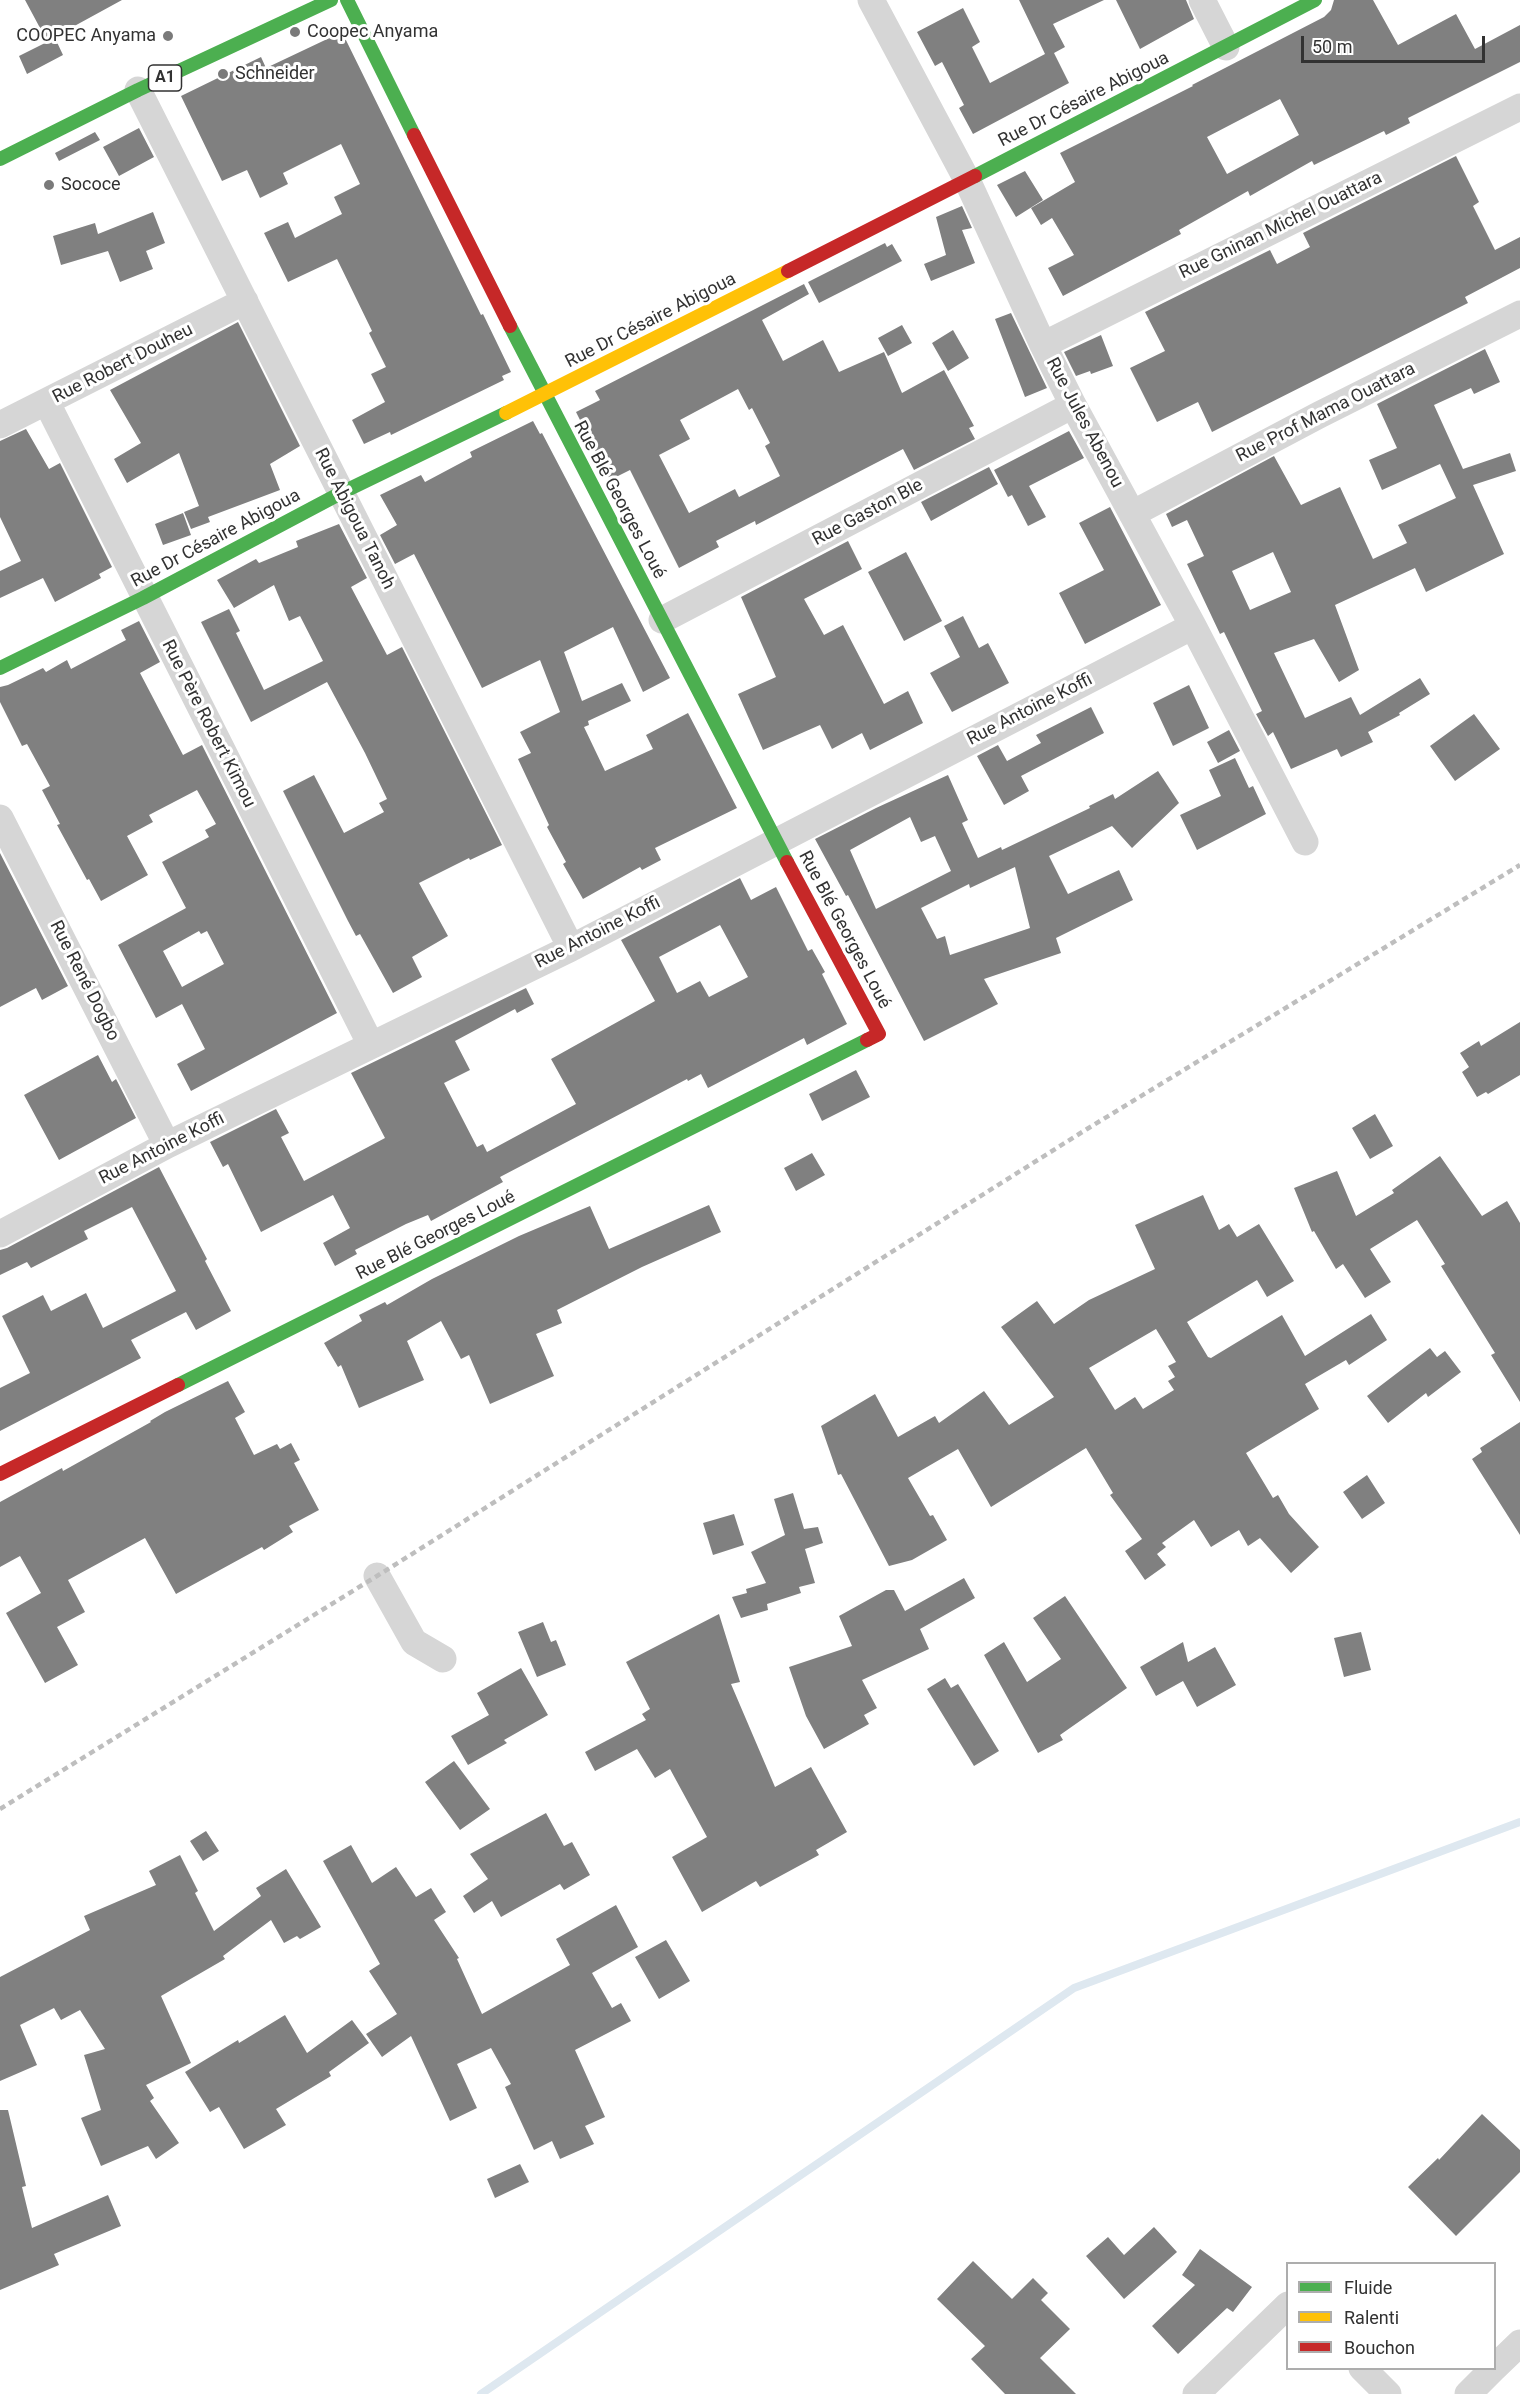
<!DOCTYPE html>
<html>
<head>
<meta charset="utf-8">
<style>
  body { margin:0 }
  #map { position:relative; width:1520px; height:2394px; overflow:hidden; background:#fff; font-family:Roboto,sans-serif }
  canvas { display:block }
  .legend { position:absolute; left:1286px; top:2262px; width:210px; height:108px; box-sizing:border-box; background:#fff; border:2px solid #adadad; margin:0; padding:8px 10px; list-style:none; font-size:18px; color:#323232 }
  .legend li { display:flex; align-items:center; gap:12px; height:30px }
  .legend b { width:30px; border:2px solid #adadad }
  .scale { position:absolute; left:1301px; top:36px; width:184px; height:27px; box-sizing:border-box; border:3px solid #323232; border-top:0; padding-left:8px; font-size:18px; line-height:21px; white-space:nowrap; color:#323232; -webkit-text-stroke:4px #fff; paint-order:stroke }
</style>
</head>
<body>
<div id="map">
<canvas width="1520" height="2394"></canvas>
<ul class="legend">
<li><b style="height:8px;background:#4caf50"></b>Fluide</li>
<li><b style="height:8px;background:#ffc107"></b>Ralenti</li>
<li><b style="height:8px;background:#c62828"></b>Bouchon</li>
</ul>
<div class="scale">50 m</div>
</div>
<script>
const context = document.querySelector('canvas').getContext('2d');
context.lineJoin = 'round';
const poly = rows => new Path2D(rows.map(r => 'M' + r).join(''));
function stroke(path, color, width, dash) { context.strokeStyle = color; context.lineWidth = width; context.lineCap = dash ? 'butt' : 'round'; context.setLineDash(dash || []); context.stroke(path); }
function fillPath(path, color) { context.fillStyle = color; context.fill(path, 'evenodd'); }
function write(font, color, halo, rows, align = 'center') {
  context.font = font + ' Roboto,sans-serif'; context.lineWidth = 6; context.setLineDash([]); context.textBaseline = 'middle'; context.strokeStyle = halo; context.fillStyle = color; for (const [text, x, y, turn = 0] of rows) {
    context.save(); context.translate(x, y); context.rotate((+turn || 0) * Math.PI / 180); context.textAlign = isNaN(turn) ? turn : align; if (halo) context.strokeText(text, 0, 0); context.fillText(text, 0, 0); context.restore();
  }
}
const stream = poly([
  [481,2394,1074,1988,1520,1822]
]);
const building = poly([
  [25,0,122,0,47,41],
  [1019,0,1104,0,1053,24,1065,47,1054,53,1069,83,973,134,959,108,964,105,942,62,935,66,917,32,963,8,980,42,972,47,990,83,1045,54],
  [1116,0,1186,0,1194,19,1140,49],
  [1334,0,1373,0,1398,45,1456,14,1475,49,1520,25,1520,62,1408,118,1410,123,1386,135,1384,131,1314,165,1312,161,1250,196,1248,191,1179,230,1181,234,1063,296,1048,268,1074,255,1052,218,1041,225,1031,208,1075,182,1060,153,1193,86,1192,85,1324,17,1331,10],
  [1280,99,1299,135,1227,174,1207,137],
  [342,32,481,315,483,314,511,372,502,376,504,380,391,435,390,432,364,444,352,420,385,402,371,374,386,367,369,333,372,331,337,259,288,282,264,233,288,222,295,238,342,214,334,197,360,184,341,144,283,173,288,184,260,198,247,170,222,181,181,96,261,57,266,68],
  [55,38,63,55,27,74,19,56],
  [139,128,154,157,119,176,103,147],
  [95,132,100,140,59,161,55,153],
  [1456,156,1479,202,1473,206,1495,250,1520,237,1520,268,1465,297,1468,303,1212,432,1198,402,1157,422,1130,368,1165,351,1145,312,1270,250,1277,264,1310,247,1303,233],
  [1025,171,1043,200,1016,217,997,185],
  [962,206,972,228,962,230,975,263,931,281,924,264,946,255,936,217],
  [153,212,165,243,146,251,153,269,120,282,108,251,61,265,53,236,95,223,98,234],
  [885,243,887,247,892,244,902,261,819,303,808,282],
  [804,284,809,294,762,320,783,361,823,340,839,372,884,352,902,393,944,370,974,426,969,428,975,439,914,470,903,449,756,525,755,521,716,541,719,547,679,568,630,470,610,480,576,412,600,400,595,391],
  [738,389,749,410,752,408,770,443,765,446,780,476,739,497,735,489,689,513,659,455,690,439,680,420],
  [1011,313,1047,388,1025,397,995,319],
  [238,322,300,446,270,464,280,490,208,517,210,522,191,529,184,512,199,506,179,453,127,483,114,459,141,443,110,390],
  [902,325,912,343,888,356,878,338],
  [953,330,969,358,948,371,932,343],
  [1101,335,1113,366,1091,374,1090,371,1076,376,1064,352],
  [1485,349,1500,382,1474,394,1471,388,1434,405,1463,469,1510,453,1516,471,1473,485,1504,554,1426,592,1415,568,1335,605,1359,670,1339,682,1314,639,1274,653,1305,718,1351,697,1360,715,1420,678,1430,694,1399,713,1400,715,1368,732,1373,742,1341,757,1337,749,1291,769,1273,732,1268,736,1256,714,1262,711,1224,632,1220,634,1187,564,1204,556,1187,520,1172,527,1166,514,1274,456,1301,505,1340,487,1373,559,1407,543,1398,525,1456,498,1440,464,1382,490,1369,460,1397,448,1377,404],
  [1273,552,1291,592,1250,610,1232,571],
  [533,421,540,434,542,433,670,678,643,692,613,627,564,652,582,701,622,683,631,701,588,721,589,725,584,727,605,771,653,749,646,735,688,713,737,808,655,848,661,860,642,870,640,867,583,899,563,864,566,862,547,827,549,825,518,759,531,753,520,732,560,712,540,660,482,688,414,554,395,564,380,535,397,525,380,495,421,475,425,482,472,457,470,452],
  [26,429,49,469,60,463,112,567,99,574,101,578,55,602,43,578,0,598,0,571,21,561,0,517,0,441],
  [1069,431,1084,458,1029,486,1046,517,1028,526,1012,495,1008,497,994,470],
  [989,467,998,484,931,521,921,502],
  [1110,507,1161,605,1085,644,1059,593,1104,570,1079,523],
  [183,513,191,535,163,545,155,524],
  [339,524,367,578,351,587,387,655,402,647,502,845,470,860,469,858,419,883,448,936,412,957,422,977,393,993,360,934,356,936,348,921,283,791,314,775,344,833,384,812,379,803,387,799,365,753,327,682,251,722,201,622,229,609,240,631,236,633,264,690,323,661,300,616,289,621,274,585,234,608,217,580,256,559,259,563,298,547,296,541],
  [848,541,862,569,804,599,824,635,843,625,884,704,908,691,923,723,870,750,862,733,832,749,820,725,763,750,738,694,776,677,741,597],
  [906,552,942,621,904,641,868,572],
  [963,616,979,648,988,643,1009,683,952,712,930,673,960,657,944,626],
  [139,621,160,662,140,673,183,755,202,745,337,1013,191,1091,177,1064,205,1049,182,1004,156,1018,118,945,186,908,162,862,209,837,205,830,216,824,197,790,149,815,153,822,127,836,148,875,101,901,89,879,87,880,57,825,60,824,42,790,50,786,27,744,22,746,0,702,0,687,8,685,43,668,46,672,67,660,71,669,126,640,121,630],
  [199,931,201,934,207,931,224,964,182,987,163,951],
  [1189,685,1209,728,1173,746,1153,703],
  [1091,707,1104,733,1021,776,1029,791,1004,805,977,756,998,745,1007,761,1041,743,1036,735],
  [1474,714,1500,749,1455,781,1430,746],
  [1229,730,1240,751,1218,763,1207,742],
  [1235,758,1249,788,1253,786,1266,814,1197,850,1180,815,1221,796,1209,770],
  [1158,771,1179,803,1132,848,1112,826,1049,856,1068,894,1119,870,1133,900,1056,938,1061,953,984,979,998,1004,924,1041,848,895,846,896,815,839,876,808,948,775,968,820,962,823,978,858,1001,847,1002,850,1090,808,1089,806,1113,794,1115,799],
  [910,817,921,842,935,836,951,871,876,909,850,850],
  [1015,867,1030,928,950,955,945,936,937,939,921,908,969,884,970,888],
  [0,853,68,986,42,1000,36,988,0,1007],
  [740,878,751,900,776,887,808,951,812,949,825,972,822,974,847,1024,807,1045,804,1038,708,1088,701,1074,688,1081,687,1079,500,1177,503,1182,431,1221,428,1215,406,1224,355,1250,357,1254,335,1266,323,1243,350,1228,333,1195,261,1232,228,1164,223,1167,210,1142,276,1109,289,1133,281,1137,304,1181,385,1138,351,1073,526,988,534,1004,517,1013,515,1009,455,1041,470,1070,444,1083,477,1147,483,1144,487,1152,576,1104,551,1059,655,1001,621,940],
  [720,925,748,977,709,997,700,981,677,993,659,957],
  [1520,1022,1520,1075,1488,1094,1486,1092,1477,1097,1462,1072,1469,1067,1460,1053,1479,1041,1481,1046],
  [98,1055,112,1082,116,1079,136,1118,59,1160,24,1095],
  [856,1070,870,1097,822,1121,809,1094],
  [1375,1114,1393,1146,1370,1159,1352,1128],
  [812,1153,825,1175,796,1191,784,1168],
  [1440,1156,1482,1216,1507,1201,1520,1223,1520,1402,1491,1355,1495,1353,1441,1266,1445,1264,1417,1220,1370,1249,1391,1282,1365,1298,1343,1264,1336,1269,1314,1231,1312,1232,1294,1188,1337,1171,1356,1216,1394,1193,1392,1190],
  [159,1167,207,1259,205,1261,231,1311,196,1330,186,1312,131,1340,141,1358,0,1431,0,1388,30,1373,2,1316,43,1295,51,1311,86,1293,103,1328,176,1291,132,1207,84,1231,88,1239,31,1268,27,1262,0,1275,0,1250,7,1248],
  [1203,1195,1219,1230,1229,1224,1237,1237,1259,1224,1294,1281,1267,1297,1257,1280,1187,1322,1208,1357,1211,1358,1282,1315,1305,1356,1371,1314,1387,1340,1349,1365,1346,1360,1305,1384,1319,1409,1246,1453,1273,1498,1278,1495,1289,1514,1319,1547,1291,1573,1260,1538,1248,1546,1239,1530,1211,1547,1194,1520,1162,1543,1166,1547,1157,1554,1166,1565,1145,1580,1125,1551,1142,1539,1110,1495,1113,1493,1086,1448,991,1507,958,1449,908,1478,930,1516,933,1515,947,1540,912,1560,889,1566,841,1474,838,1475,821,1426,875,1394,898,1437,935,1416,939,1423,984,1391,1009,1425,1054,1397,1001,1327,1037,1301,1054,1324,1089,1300,1155,1269,1135,1225],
  [1156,1329,1176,1362,1168,1366,1175,1377,1168,1381,1174,1390,1143,1409,1135,1397,1115,1410,1089,1368],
  [709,1205,721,1232,642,1267,557,1310,562,1323,536,1334,554,1376,490,1404,469,1355,461,1359,441,1321,407,1341,424,1380,359,1408,341,1365,338,1367,324,1343,362,1321,359,1315,385,1302,387,1305,432,1279,519,1236,590,1206,609,1249],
  [1430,1348,1437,1357,1445,1351,1461,1372,1428,1397,1426,1393,1388,1423,1367,1396],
  [228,1381,245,1412,235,1418,254,1455,277,1444,280,1449,291,1443,300,1460,294,1463,319,1510,289,1526,293,1532,264,1550,262,1547,176,1594,145,1538,68,1580,85,1612,57,1627,78,1665,45,1683,6,1613,41,1593,20,1556,0,1567,0,1502,62,1468,63,1471,151,1422,150,1421,165,1412],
  [1520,1422,1520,1535,1472,1459,1482,1452,1480,1448],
  [1367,1475,1385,1503,1362,1519,1343,1492],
  [793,1493,804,1529,818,1527,823,1543,805,1549,815,1583,799,1587,801,1593,767,1604,768,1610,741,1618,732,1597,747,1593,746,1589,766,1583,751,1552,785,1535,774,1499],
  [734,1514,744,1545,713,1555,703,1523],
  [964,1578,975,1598,920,1629,929,1649,862,1680,877,1708,864,1715,869,1724,824,1749,806,1716,789,1667,852,1646,839,1616,886,1590,894,1590,905,1611],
  [1065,1596,1127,1688,1060,1735,1063,1740,1038,1753,984,1655,1004,1642,1027,1682,1061,1659,1033,1618],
  [719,1614,740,1682,731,1684,775,1787,811,1767,847,1832,816,1850,819,1855,760,1887,756,1881,702,1912,672,1857,707,1837,670,1769,655,1778,637,1749,595,1771,585,1752,646,1720,642,1714,650,1709,626,1662],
  [543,1622,551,1642,556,1640,566,1665,537,1677,518,1632],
  [1361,1632,1371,1670,1344,1677,1334,1638],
  [1183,1642,1188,1662,1215,1647,1236,1685,1197,1707,1183,1681,1156,1696,1140,1667],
  [521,1668,548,1715,504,1740,507,1743,468,1765,451,1736,489,1715,477,1693],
  [945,1678,951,1688,958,1684,999,1751,974,1766,927,1689],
  [454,1761,490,1809,460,1830,425,1782],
  [546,1813,564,1846,572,1842,590,1875,564,1890,560,1884,501,1917,492,1901,474,1913,463,1896,488,1879,470,1854],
  [206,1831,219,1851,203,1861,190,1841],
  [351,1845,372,1883,396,1867,416,1897,431,1888,446,1912,434,1920,459,1958,457,1959,482,2014,570,1965,556,1939,616,1905,638,1947,592,1973,612,2008,621,2003,631,2021,575,2050,605,2117,585,2126,594,2144,560,2159,552,2141,534,2150,505,2087,511,2084,491,2048,457,2064,477,2108,450,2121,411,2036,382,2057,366,2034,397,2014,369,1971,380,1964,323,1861],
  [180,1855,198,1891,195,1893,214,1931,261,1896,256,1888,286,1869,321,1927,300,1939,297,1936,284,1943,271,1920,223,1956,225,1959,161,1996,191,2063,146,2085,154,2098,150,2101,179,2143,156,2159,148,2146,101,2166,81,2118,101,2110,84,2055,105,2049,80,2010,61,2020,54,2008,20,2025,37,2065,0,2081,0,1977,90,1930,84,1916,156,1885,149,1871],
  [666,1940,690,1981,659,1999,635,1957],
  [285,2015,307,2053,352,2020,369,2043,329,2072,331,2076,276,2109,286,2125,244,2149,219,2107,210,2112,185,2072,238,2040,239,2043],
  [0,2110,8,2110,26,2186,22,2187,32,2228,108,2195,121,2226,54,2254,59,2265,0,2290],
  [1482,2114,1520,2150,1520,2172,1456,2236,1408,2187,1438,2158,1439,2160],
  [520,2164,529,2182,495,2198,487,2179],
  [1154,2227,1177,2252,1124,2299,1086,2256,1108,2237,1124,2255],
  [1200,2249,1252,2287,1233,2312,1227,2308,1178,2354,1152,2326,1195,2285,1182,2275],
  [973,2261,1012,2299,1033,2278,1048,2293,1041,2300,1070,2329,1040,2358,1076,2394,1005,2394,971,2359,985,2346,937,2299]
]);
const street = poly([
  [871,0,967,180,1043,345,1073,405,1193,626,1305,842],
  [1202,0,1226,47],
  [138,90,571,948],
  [1043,345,1520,107],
  [47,403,371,1045],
  [0,425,245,301],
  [1132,514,1319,415,1520,314],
  [662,620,1073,405],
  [0,818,167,1145],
  [0,1234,167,1145,571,948,1193,626],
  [377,1576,414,1642,443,1659],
  [1362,2368,1388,2394],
  [1494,2368,1520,2343],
  [1196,2394,1288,2305],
  [1468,2394,1494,2368]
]);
const fast = poly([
  [347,0,414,135],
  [0,159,138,90,331,0],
  [975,176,1315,0],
  [510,326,787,862],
  [0,668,143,598,341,493,506,413],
  [178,1385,867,1040]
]);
const slow = poly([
  [506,413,788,271]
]);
const jam = poly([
  [414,135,510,326],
  [788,271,975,176],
  [787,862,879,1034,867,1040],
  [0,1474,178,1385]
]);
const rail = poly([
  [0,1809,377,1576,1087,1129,1520,865]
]);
const markers = [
  [295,32,6,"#7a7a7a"],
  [168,36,6,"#7a7a7a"],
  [223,74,6,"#7a7a7a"],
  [49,185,6,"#7a7a7a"]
];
const shields = [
  [165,78,33]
];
const shieldNames = [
  ["A1",165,78]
];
const poiNames = [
  ["Coopec Anyama",307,32],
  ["COOPEC Anyama",156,36,"right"],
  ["Schneider",235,74],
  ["Sococe",61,185]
];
const streetNames = [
  ["Rue Dr Césaire Abigoua",1084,100,-27],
  ["Rue Gninan Michel Ouattara",1281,226,-26],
  ["Rue Dr Césaire Abigoua",651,321,-27],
  ["Rue Robert Douheu",123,364,-27],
  ["Rue Prof Mama Ouattara",1326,413,-27],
  ["Rue Jules Abenou",1084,423,62],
  ["Rue Blé Georges Loué",619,500,62],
  ["Rue Gaston Ble",868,513,-28],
  ["Rue Abigoua Tanoh",354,519,63],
  ["Rue Dr Césaire Abigoua",216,539,-28],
  ["Rue Antoine Koffi",1030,710,-27],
  ["Rue Père Robert Kimou",208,724,63],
  ["Rue Blé Georges Loué",844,930,62],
  ["Rue Antoine Koffi",598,933,-27],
  ["Rue René Dogbo",84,981,63],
  ["Rue Antoine Koffi",162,1149,-27],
  ["Rue Blé Georges Loué",436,1236,-27]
];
stroke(stream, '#dee8f0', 8);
fillPath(building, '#808080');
stroke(street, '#d6d6d6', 27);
stroke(fast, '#4caf50', 14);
stroke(slow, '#ffc107', 14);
stroke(jam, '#c62828', 14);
stroke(rail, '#bebebe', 4.5, [6, 4.5]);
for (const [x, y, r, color] of markers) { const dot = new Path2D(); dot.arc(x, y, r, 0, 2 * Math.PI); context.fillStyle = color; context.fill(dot); stroke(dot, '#fff', 2); }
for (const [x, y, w] of shields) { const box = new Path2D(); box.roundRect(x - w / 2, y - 13, w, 26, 4.5); context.fillStyle = '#fff'; context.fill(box); stroke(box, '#323232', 1.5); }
write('bold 16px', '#323232', null, shieldNames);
write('18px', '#323232', '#fff', poiNames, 'left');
write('18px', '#323232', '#fff', streetNames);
</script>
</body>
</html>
